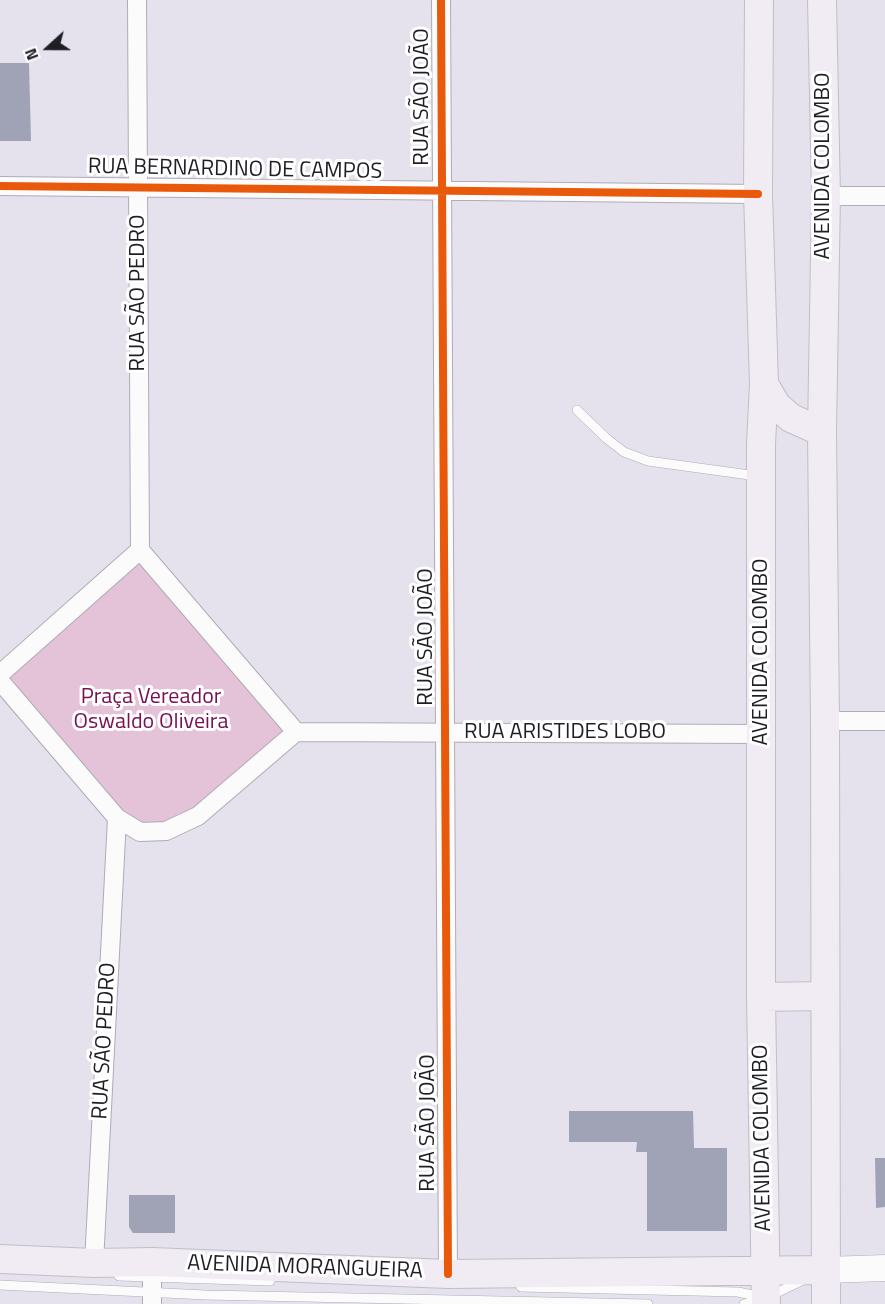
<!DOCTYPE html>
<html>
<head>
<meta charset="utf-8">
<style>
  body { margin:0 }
  #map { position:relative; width:885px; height:1304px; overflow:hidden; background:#e5e2ee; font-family:"Titillium Web",sans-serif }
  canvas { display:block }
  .north { position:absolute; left:18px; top:18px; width:60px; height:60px; -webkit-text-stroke:4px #fff; paint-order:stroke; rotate:249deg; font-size:16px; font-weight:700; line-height:24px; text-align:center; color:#201e25 }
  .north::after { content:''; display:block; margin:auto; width:21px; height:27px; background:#201e25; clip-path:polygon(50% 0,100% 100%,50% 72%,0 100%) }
</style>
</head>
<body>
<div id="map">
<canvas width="885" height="1304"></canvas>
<div class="north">N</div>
</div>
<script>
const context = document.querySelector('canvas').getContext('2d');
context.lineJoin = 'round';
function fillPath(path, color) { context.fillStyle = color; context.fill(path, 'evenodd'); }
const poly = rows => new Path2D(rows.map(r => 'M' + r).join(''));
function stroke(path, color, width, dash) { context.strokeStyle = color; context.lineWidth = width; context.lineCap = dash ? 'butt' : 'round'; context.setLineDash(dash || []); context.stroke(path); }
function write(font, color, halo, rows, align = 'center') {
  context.font = font + ' "Titillium Web",sans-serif'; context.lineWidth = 6; context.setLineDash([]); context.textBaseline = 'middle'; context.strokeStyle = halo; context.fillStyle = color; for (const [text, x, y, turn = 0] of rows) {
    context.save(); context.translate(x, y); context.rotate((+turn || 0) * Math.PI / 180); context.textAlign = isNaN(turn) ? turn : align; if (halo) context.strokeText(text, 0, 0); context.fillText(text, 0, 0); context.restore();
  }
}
const green = poly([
  [140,550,296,732,198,816,140,832,0,681]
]);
const building = poly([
  [0,63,29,63,31,141,0,141],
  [569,1111,693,1111,694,1148,727,1148,727,1231,647,1231,647,1152,636,1152,637,1142,569,1142],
  [875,1158,885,1158,885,1207,876,1208],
  [129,1195,175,1195,175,1233,133,1233,129,1227]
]);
const service = poly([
  [577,410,606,438,624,452,648,461,757,476],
  [119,1276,270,1281],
  [0,1285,206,1295,648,1304],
  [521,1287,738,1292,762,1297],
  [744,1304,766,1298,803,1280]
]);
const minor = poly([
  [137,0,140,550],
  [441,0,448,1274],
  [0,186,758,194],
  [826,196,885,196],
  [0,674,140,550,296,732],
  [0,681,117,818,140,832,166,831,198,816,296,732],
  [825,721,885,721],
  [296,732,762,734],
  [152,1262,152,1304],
  [94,1263,117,818]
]);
const secondary = poly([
  [826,1270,885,1268]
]);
const primary = poly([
  [759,0,758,194,764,384,761,444,761,997,766,1304],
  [822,0,826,196,822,432,825,721,826,1304],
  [764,384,777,406,791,418,822,432],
  [761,997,824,996],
  [0,1259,94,1263,152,1262,448,1274,826,1270]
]);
const cycleway = poly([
  [441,0,448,1274],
  [0,186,758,194]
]);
const streetNames = [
  ["RUA SÃO JOÃO",423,97,-90],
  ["AVENIDA COLOMBO",824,166,-90],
  ["RUA BERNARDINO DE CAMPOS",235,170,1],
  ["RUA SÃO PEDRO",139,293,-90],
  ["RUA SÃO JOÃO",427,637,-90],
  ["AVENIDA COLOMBO",762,652,-90],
  ["RUA ARISTIDES LOBO",565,733],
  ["RUA SÃO PEDRO",105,1041,-87],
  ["RUA SÃO JOÃO",429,1123,-90],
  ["AVENIDA COLOMBO",763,1138,-91],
  ["AVENIDA MORANGUEIRA",305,1268,2]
];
const parkNames = [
  ["Praça Vereador",151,698],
  ["Oswaldo Oliveira",151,723]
];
fillPath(green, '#e4c2d8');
fillPath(building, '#a0a2b5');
stroke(service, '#afacb5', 10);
stroke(minor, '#afacb5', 20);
stroke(secondary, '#afacb5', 27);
stroke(primary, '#c0bfc5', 30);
stroke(service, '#fbfbfc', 9);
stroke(minor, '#fbfbfc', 18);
stroke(secondary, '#fbfbfc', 26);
stroke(primary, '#f1ebf3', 28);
stroke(cycleway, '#e8590c', 8);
write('22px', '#201e25', '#fff', streetNames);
write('22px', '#791054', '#fff', parkNames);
</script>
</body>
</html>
